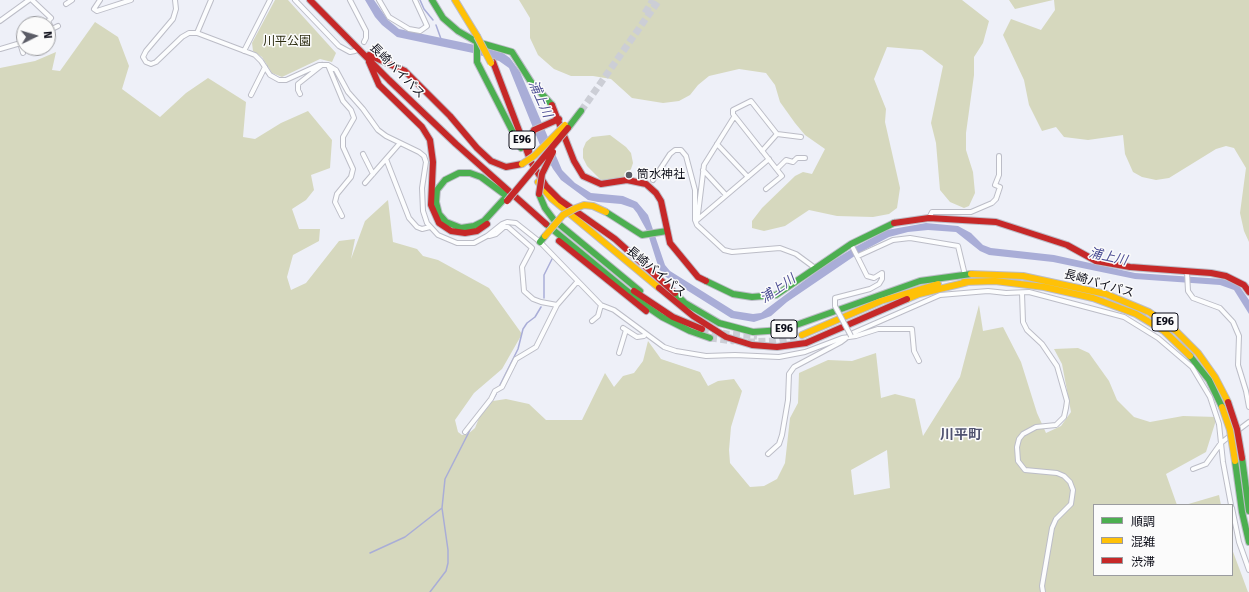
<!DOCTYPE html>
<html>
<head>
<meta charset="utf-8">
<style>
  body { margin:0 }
  #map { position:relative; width:1249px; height:592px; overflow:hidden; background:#eef0f8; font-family:"Fira Sans","Noto Sans JP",sans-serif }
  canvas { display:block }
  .legend { position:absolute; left:1093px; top:504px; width:140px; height:72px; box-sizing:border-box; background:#fbfbfb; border:1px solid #9b9ca0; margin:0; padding:5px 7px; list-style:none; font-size:12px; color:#0c0d18 }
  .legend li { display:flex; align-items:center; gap:8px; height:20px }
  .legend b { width:20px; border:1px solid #9b9ca0 }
  .north { position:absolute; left:16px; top:16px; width:40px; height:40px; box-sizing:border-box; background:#fbfbfb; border:1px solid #9b9ca0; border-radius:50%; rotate:85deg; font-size:11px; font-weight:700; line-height:16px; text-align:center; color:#0c0d18 }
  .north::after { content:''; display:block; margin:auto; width:14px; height:18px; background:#5b5c66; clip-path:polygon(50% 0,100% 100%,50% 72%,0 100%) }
</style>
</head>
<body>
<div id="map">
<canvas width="1249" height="592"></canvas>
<ul class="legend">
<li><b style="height:5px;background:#4caf50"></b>順調</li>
<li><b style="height:5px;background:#ffc107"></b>混雑</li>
<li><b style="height:5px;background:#c62828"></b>渋滞</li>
</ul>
<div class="north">N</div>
</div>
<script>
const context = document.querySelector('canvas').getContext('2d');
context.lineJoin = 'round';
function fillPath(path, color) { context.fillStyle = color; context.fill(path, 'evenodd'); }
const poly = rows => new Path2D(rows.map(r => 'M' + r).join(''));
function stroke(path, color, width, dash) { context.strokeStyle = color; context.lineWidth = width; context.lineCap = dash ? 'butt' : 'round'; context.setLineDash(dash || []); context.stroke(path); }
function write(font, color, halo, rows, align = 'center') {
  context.font = font + ' "Fira Sans","Noto Sans JP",sans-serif'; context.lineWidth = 3; context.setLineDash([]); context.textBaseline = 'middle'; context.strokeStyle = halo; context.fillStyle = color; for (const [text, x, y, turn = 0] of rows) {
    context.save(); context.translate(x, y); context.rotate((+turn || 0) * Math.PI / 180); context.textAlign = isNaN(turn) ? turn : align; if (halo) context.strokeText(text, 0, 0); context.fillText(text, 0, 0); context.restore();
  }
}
const green = poly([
  [275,0,288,0,336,53,332,62,320,59,282,77,272,73,262,57,253,51,252,43],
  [519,0,962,0,989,21,983,43,974,57,974,75,966,133,966,150,973,172,975,193,969,206,964,208,950,202,940,190,936,143,931,123,943,66,922,50,887,47,874,79,886,109,885,122,900,188,897,208,889,214,873,217,837,216,809,210,785,226,764,231,752,228,752,221,762,208,795,176,803,172,812,174,825,149,805,135,795,123,780,102,775,85,766,73,739,69,709,76,698,85,690,95,679,101,663,103,632,98,611,79,593,76,571,76,554,69,538,55,530,38,530,18],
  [1009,0,1053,0,1015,9],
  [1054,0,1249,0,1249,242,1244,231,1240,213,1246,168,1234,148,1226,146,1216,149,1169,178,1156,180,1142,177,1133,172,1125,154,1123,135,1088,140,1064,137,1056,127,1042,131,1029,105,1024,80,1003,35,1011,19,1041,30,1055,10],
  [95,22,118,37,129,66,122,89,160,117,186,93,208,78,246,102,243,137,255,139,281,123,308,111,332,140,330,168,311,175,314,190,306,200,292,209,299,229,320,229,319,241,293,255,287,277,291,290,306,283,339,241,355,239,351,259,365,221,388,200,393,242,417,249,423,256,438,260,489,288,522,334,502,369,474,393,455,420,458,432,462,435,468,434,475,428,479,418,493,401,506,399,529,404,546,420,582,420,605,373,614,387,623,376,634,373,643,361,648,341,661,359,700,372,708,386,718,381,734,379,742,391,731,427,729,450,730,463,750,487,764,486,777,479,785,463,790,418,798,403,799,373,828,360,852,361,876,353,881,398,895,394,915,399,923,436,960,377,979,305,983,331,1003,327,1021,362,1037,413,1046,433,1061,426,1071,412,1062,364,1054,349,1078,348,1089,353,1109,381,1117,400,1134,417,1150,422,1183,416,1217,417,1206,452,1166,474,1177,505,1094,505,1094,575,1232,575,1232,549,1248,592,0,592,0,68,35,61,56,52,52,70,60,71],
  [887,450,890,488,854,495,851,470],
  [610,135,626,147,631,153,633,163,631,169,626,175,619,180,607,182,600,179,587,166,583,158,583,149,586,142,592,137],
  [1219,495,1221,505,1185,505]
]);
const water = poly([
  [365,0,374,0,388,20,399,29,475,45,503,53,510,58,520,72,562,170,575,183,591,193,623,196,637,202,648,215,665,265,670,271,734,311,753,314,761,313,824,266,855,247,887,230,926,223,958,226,971,233,983,245,991,248,1054,255,1135,273,1223,279,1238,284,1249,300,1249,314,1234,290,1220,285,1135,279,1053,262,989,255,980,251,956,232,928,230,908,232,889,237,859,253,787,302,771,316,763,319,754,322,731,318,666,277,659,269,647,231,637,213,633,208,621,204,598,202,588,200,561,180,553,169,540,145,509,68,499,61,473,53,397,37,382,25,375,17]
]);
const stream = poly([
  [420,0,424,9,433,20],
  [436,25,441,39],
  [544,298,544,275,552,259],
  [500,385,518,349,523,329,527,323,535,317,541,307],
  [493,399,496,394],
  [370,553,405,537,442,508],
  [430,592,446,571,448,563,448,550,442,508,445,479,472,426]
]);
const highwayTunnel = poly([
  [645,13,653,0],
  [581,111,659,0],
  [702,329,727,334,757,336],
  [710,338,734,341],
  [748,342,774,341,802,335]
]);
const street = poly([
  [32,0,51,18,48,21,52,29,48,31],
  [100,0,94,9,97,11,131,0],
  [175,0,176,9,173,19,146,51,143,57,146,62,151,64,156,62,182,37,189,33,197,33,255,55,261,61,270,75,279,80,286,80,319,65,328,65,336,70,348,92,363,109,378,130,386,136,419,152,424,156,426,162,422,188,423,211,427,223,438,235,457,243,474,243,487,236,502,224,507,222,516,223,540,242,601,305,614,310,664,347,676,351,706,356,735,355,779,357,805,352,842,338,856,336,878,329,912,329,914,351,919,361],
  [295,0,339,46,350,52,355,51],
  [350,0,366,31,366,38,364,42],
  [379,0,389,17,409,29,420,31,427,26,415,0],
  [66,4,72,0],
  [0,21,29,0],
  [52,29,58,26],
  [197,33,211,0],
  [48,40,50,30],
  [20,43,23,53],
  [0,49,24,42],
  [244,51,270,0],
  [328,65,343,101,351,110,354,118,343,137,343,147,353,169,351,177,337,194,335,202,342,216],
  [300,94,298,90,298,84,322,65],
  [251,95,265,67],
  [734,117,704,165,698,214,695,220,697,225,724,250,732,252,780,248,796,254,815,268],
  [777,134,801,137],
  [400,143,386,159,409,218,417,227,422,229,430,227],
  [717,144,748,177],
  [762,151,777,134,751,101,733,110,733,114,782,176,766,189],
  [363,154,373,174],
  [777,169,786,160,793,162,797,158,805,158],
  [703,170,726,195],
  [653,180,670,154,675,150,681,150,686,156,695,190,695,220],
  [365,183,386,159],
  [929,218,932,212,971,212,992,203,996,199,1000,187,995,185,999,175,999,156],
  [696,221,769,159],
  [489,236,496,234,504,227,508,227,532,248,522,267,524,291,533,299,541,302,557,305],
  [858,256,893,240,910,238,958,246,964,271],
  [1187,272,1188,291,1193,298,1220,308,1233,322,1239,336,1238,365,1246,391,1249,407],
  [1022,293,1023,322,1027,330,1042,344,1057,366,1067,401,1066,408,1064,417,1056,425,1036,427,1023,434,1019,439,1017,447,1018,461,1025,470,1057,473,1064,476,1070,482,1073,490,1071,504,1056,519,1052,528,1042,586,1043,592],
  [835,306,835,298,870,289,879,284,882,279,882,273,874,278,867,276,851,244],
  [592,321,598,316,601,305],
  [623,328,637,337,644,336,645,334],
  [619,353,626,330],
  [1237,431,1249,422],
  [465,432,491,399,495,391,502,387,516,359,536,347,557,305,577,282],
  [768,454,779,444,782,435,788,400,789,374,794,367,841,342,853,333,940,295,988,291,1006,293,1029,292,1124,317,1158,338,1192,367,1210,397,1219,424,1223,462,1231,505],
  [1193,469,1206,464,1221,443,1231,435],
  [1232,508,1239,542,1249,570]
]);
const fast = poly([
  [432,0,443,18,458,31,477,42,512,52,531,82,552,105],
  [477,42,477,62,521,148],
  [568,128,581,111],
  [504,194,481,177,470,173,459,173,445,180,437,190,436,202,439,214,446,222,461,228,474,226,484,221,505,198],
  [539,194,545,208,554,220,640,291],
  [606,212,642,235,667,231],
  [546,224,643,304,662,317,690,331,710,338],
  [540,242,545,236],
  [706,281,733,294,752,297,776,295,851,244,894,223],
  [675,293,685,303,719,323,753,332,782,330,920,281,971,274],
  [1190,356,1209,380,1222,407],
  [1242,458,1249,511],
  [1235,461,1242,512,1249,542]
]);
const slow = poly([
  [455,0,477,36],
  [538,182,552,199,659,288],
  [971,274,1023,276,1106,294,1149,312,1176,331,1198,353,1215,377,1228,402],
  [964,282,995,281,1044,287,1093,298,1136,314,1164,331,1190,356],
  [907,299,919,294,968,282],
  [802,335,881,301,938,284]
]);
const jam = poly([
  [310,0,389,80,456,144,546,224],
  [369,55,405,71,450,116,477,148,491,161,506,167,522,164],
  [369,62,379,85,422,127,430,140,433,162,431,205,439,223,451,231,465,233,477,231,487,224],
  [493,62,531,162,546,186,560,200,615,239,675,293],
  [552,105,574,161,583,176,601,184,627,180,646,184,656,193,661,201,670,243,698,277,706,281],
  [529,151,528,141,534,130,559,119],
  [894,223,929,218,996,222,1067,245,1096,261,1130,267,1211,273,1226,276,1244,285,1249,292],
  [559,241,646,311],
  [659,288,693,316,726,337,752,345,777,347,806,343,907,299],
  [634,291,673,317,702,329]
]);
const streetBridge = poly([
  [835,306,851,336]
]);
const slowBridge = poly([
  [477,36,491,63],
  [522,164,534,156,565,125],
  [545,236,563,215,576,208,584,205,593,206,606,212],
  [1222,407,1230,430,1235,461]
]);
const jamBridge = poly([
  [539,194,542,174,553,152],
  [507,201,568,128],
  [1228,402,1237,429,1242,458]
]);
const markers = [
  [629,175,4,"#5b5c66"]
];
const shields = [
  [522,140,26],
  [1165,322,26],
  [784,329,26]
];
const shieldNames = [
  ["E96",522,140],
  ["E96",1165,322],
  ["E96",784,329]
];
const parkNames = [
  ["川平公園",287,42]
];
const streetNames = [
  ["長崎バイパス",397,71,45],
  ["長崎バイパス",656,272,39],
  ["長崎バイパス",1099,284,16]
];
const poiNames = [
  ["筒水神社",637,175]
];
const waterNames = [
  ["浦上川",540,99,66],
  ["浦上川",1108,257,12],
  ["浦上川",778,289,-35]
];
const quarterNames = [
  ["川平町",961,435]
];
fillPath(green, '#d6d8be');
fillPath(water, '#a9add7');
stroke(stream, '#a9add7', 1.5);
stroke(highwayTunnel, '#ccced6', 7, [7, 3.5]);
stroke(street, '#bcbdc7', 6);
stroke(fast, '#bcbdc7', 8);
stroke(slow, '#bcbdc7', 8);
stroke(jam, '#bcbdc7', 8);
stroke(street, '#fcfdfe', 4);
stroke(fast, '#4caf50', 6);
stroke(slow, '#ffc107', 6);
stroke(jam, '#c62828', 6);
stroke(streetBridge, '#bcbdc7', 6, []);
stroke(slowBridge, '#bcbdc7', 8, []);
stroke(jamBridge, '#bcbdc7', 8, []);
stroke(streetBridge, '#fcfdfe', 4);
stroke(slowBridge, '#ffc107', 6);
stroke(jamBridge, '#c62828', 6);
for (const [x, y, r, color] of markers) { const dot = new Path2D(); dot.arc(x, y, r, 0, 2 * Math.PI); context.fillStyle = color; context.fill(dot); stroke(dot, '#fbfbfb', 1.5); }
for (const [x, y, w] of shields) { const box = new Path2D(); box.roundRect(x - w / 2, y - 9, w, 18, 3); context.fillStyle = '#fbfbfb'; context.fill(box); stroke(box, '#0c0d18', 1); }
write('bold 11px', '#0c0d18', null, shieldNames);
write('12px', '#2b2b0f', '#fbfbfb', parkNames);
write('12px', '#0c0d18', '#fbfbfb', streetNames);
write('12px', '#0c0d18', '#fbfbfb', poiNames, 'left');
write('italic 13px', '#4c4d94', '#fbfbfb', waterNames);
write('bold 14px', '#505370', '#fbfbfb', quarterNames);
</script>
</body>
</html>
